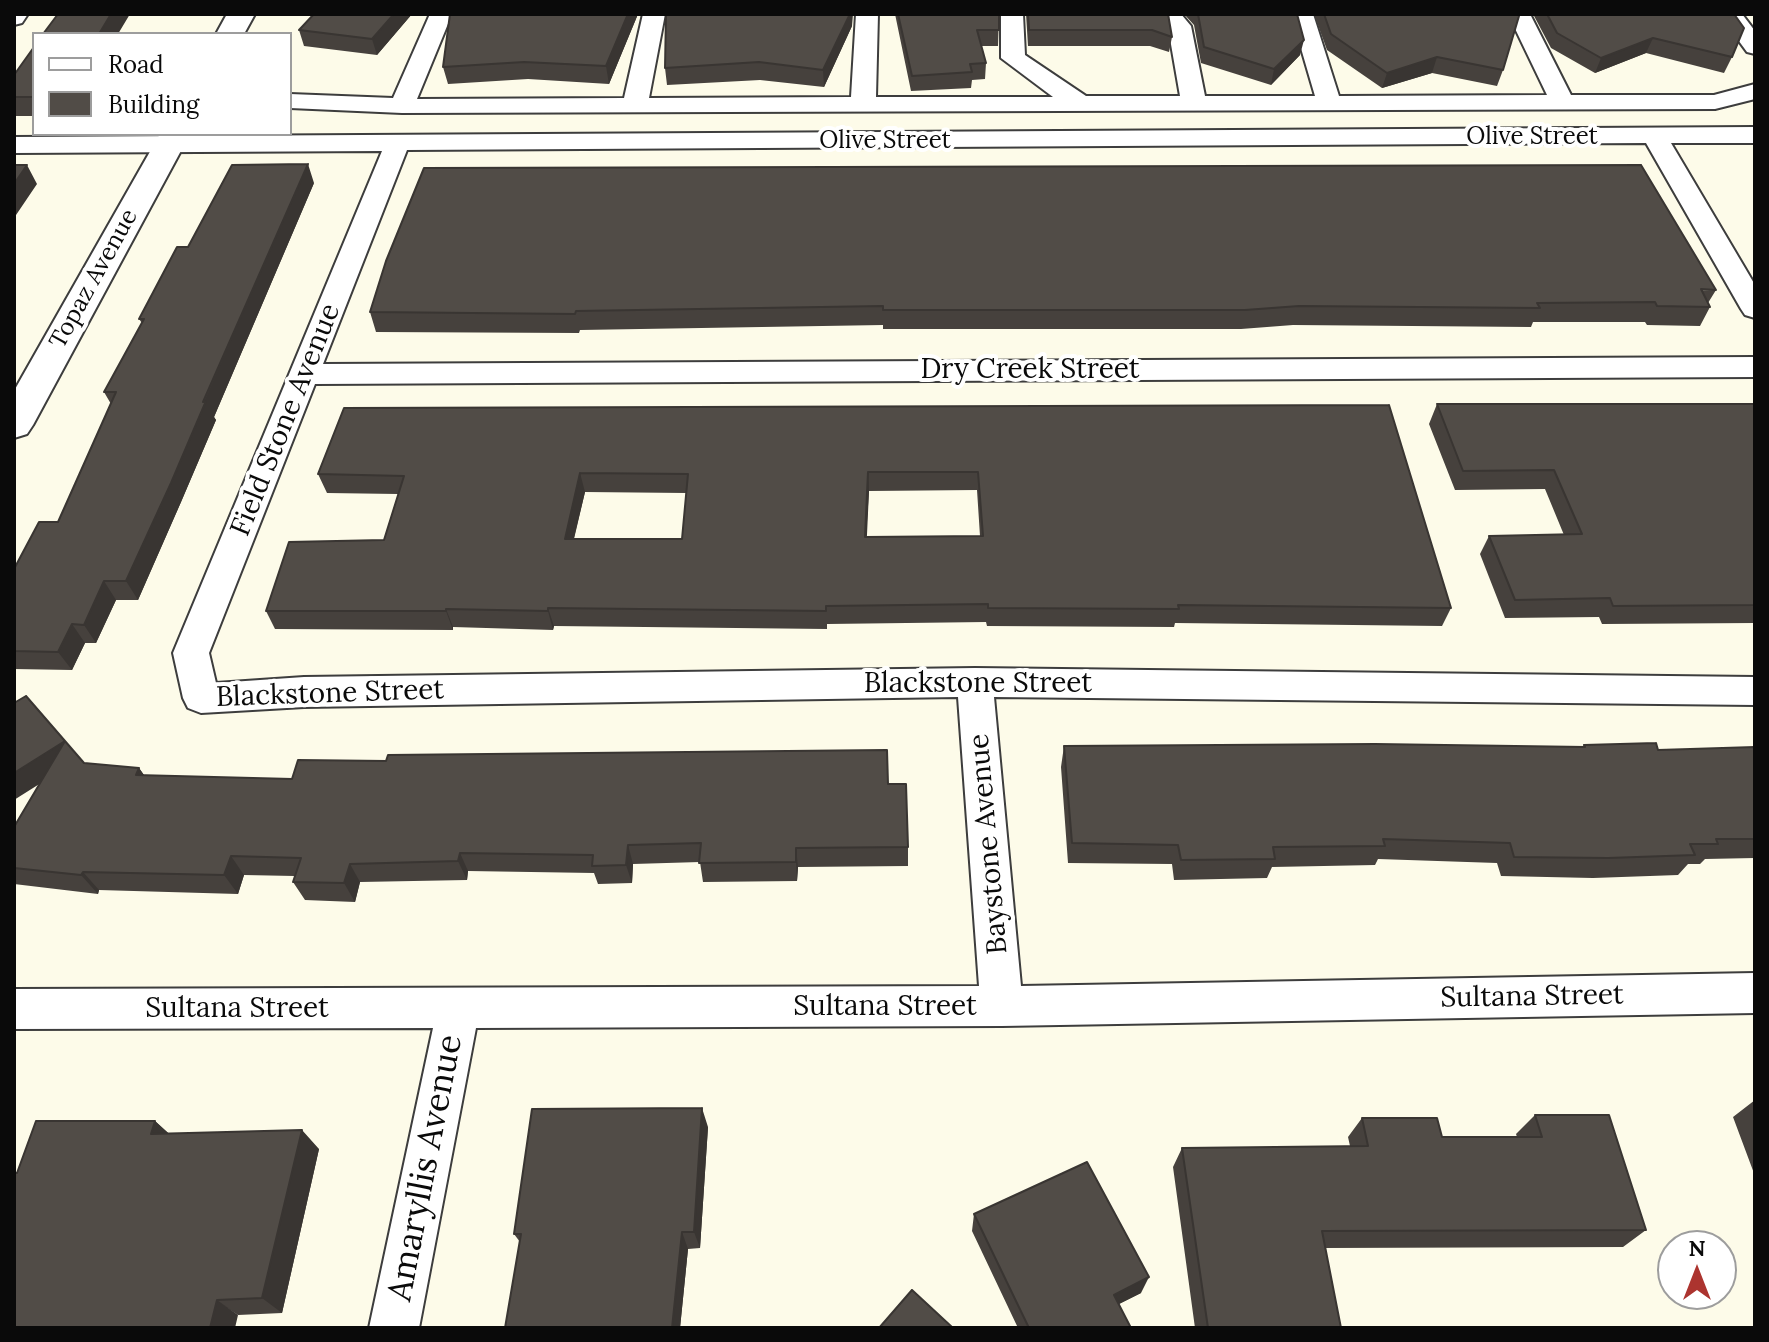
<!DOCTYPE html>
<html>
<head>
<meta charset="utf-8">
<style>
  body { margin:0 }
  #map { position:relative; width:1769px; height:1342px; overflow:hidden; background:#fdfbe9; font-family:Lora,serif }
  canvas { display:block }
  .frame { position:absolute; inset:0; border:16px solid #0a0a0a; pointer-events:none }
  .legend { position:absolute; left:32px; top:32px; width:260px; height:104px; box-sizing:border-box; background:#fff; border:2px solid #9d9d9d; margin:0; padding:10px 14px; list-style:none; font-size:24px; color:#0a0a0a }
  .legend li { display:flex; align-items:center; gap:16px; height:40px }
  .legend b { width:40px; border:2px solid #9d9d9d }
  .north { position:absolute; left:1657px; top:1230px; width:80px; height:80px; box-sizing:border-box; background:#fff; border:2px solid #9d9d9d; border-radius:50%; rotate:0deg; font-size:22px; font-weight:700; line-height:32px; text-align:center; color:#0a0a0a }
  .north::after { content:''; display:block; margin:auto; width:28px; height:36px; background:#ac342f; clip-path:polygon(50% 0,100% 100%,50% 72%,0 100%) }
</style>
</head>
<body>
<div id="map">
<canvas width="1769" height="1342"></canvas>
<div class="frame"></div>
<ul class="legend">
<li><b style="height:10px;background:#fff"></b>Road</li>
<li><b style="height:22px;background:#514c47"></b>Building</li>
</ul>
<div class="north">N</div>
</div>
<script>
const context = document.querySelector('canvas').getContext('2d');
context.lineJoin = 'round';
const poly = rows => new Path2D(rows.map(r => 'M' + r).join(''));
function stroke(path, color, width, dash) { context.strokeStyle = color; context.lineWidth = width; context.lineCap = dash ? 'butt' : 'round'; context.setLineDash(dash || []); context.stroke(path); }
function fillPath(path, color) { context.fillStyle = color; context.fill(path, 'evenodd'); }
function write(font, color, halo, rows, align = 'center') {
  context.font = font + ' Lora,serif'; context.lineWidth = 8; context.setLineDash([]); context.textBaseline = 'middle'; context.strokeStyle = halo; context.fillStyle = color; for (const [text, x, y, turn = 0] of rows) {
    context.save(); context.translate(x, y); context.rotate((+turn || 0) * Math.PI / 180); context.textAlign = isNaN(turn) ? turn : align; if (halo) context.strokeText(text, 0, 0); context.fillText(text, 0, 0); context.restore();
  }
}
const minor = poly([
  [14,14,28,14,22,23,14,25,14,14],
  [430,14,452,14,417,99,624,98,643,14,665,14,649,98,851,97,856,14,878,14,876,97,1053,97,1001,58,1001,14,1023,14,1025,55,1086,96,1180,96,1168,27,1158,14,1181,14,1191,26,1205,96,1315,96,1291,14,1313,14,1339,96,1547,95,1508,14,1530,14,1571,95,1714,95,1755,84,1755,99,1715,109,402,113,290,108,290,94,393,98,430,14],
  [1719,14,1742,14,1755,31,1755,54,1747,52,1719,14],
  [1755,127,1755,143,1671,143,1755,285,1755,318,1745,315,1741,309,1646,143,407,150,323,364,1755,357,1755,377,315,384,209,653,216,683,304,677,975,668,1755,677,1755,705,994,697,1021,986,1755,973,1755,1013,1002,1026,476,1028,419,1328,369,1328,433,1028,14,1029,14,989,979,986,958,697,304,707,201,713,188,708,183,698,173,653,382,151,14,153,14,137,1755,127]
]);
const tertiary = poly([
  [227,14,255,14,244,34,216,34,227,14],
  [160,134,190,134,33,425,27,434,14,438,14,391,160,134]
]);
const wall = poly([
  [314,14,412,14,377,55,304,46,299,30],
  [638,14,609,84,528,79,448,84,443,67],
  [895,14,999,14,998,46,981,46,986,63,985,79,972,80,971,88,911,91],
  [1026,14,1168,14,1172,37,1169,52,1150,46,1028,46],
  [1184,14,1297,14,1300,55,1271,85,1201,63,1194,25],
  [1314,14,1518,14,1503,70,1497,86,1432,73,1382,88,1327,50],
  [1533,14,1734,14,1732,57,1724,73,1646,53,1595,73,1551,48],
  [852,26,824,87,760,80,667,85,665,68],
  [34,47,34,116,14,116,14,75],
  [314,183,214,417,216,420,181,502,138,600,116,600,96,643,85,643,72,670,14,669,14,569,58,522,111,404,104,392,142,323,139,319,188,247],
  [1716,290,1708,303,1710,307,1700,326,1647,325,1645,322,1533,322,1531,327,1293,325,1241,329,883,329,883,325,580,330,579,333,376,332,370,312],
  [1437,404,1755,404,1755,623,1602,624,1599,617,1505,618,1480,554,1489,536,1564,535,1545,489,1455,490,1429,424],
  [1389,405,1451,608,1442,626,1175,623,1174,627,987,626,986,622,827,624,827,629,554,626,553,630,453,627,453,630,275,629,266,611,384,540,398,494,327,493,318,474],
  [977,490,980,536,866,537,869,491],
  [585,492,686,493,682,539,574,539],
  [14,703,84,763,139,768,144,775,292,779,888,784,908,847,908,866,798,867,797,881,703,882,700,862,633,864,632,883,598,884,594,873,468,871,467,880,360,882,355,902,305,900,293,882,295,876,244,875,238,894,99,890,98,894,14,884,14,827,40,783],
  [1584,745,1658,750,1755,747,1755,858,1705,859,1700,864,1688,864,1678,875,1593,878,1501,876,1497,863,1378,859,1375,865,1272,867,1267,878,1174,880,1172,864,1068,863,1061,767,1064,746,1583,747],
  [1755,1100,1755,1176,1733,1117],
  [1535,1115,1646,1230,1623,1247,1325,1248,1341,1328,1195,1328,1173,1167,1182,1148,1350,1146,1348,1137,1362,1118,1442,1137,1517,1137,1516,1134],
  [155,1121,168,1133,319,1149,282,1313,238,1315,17,1173],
  [708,1127,700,1248,688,1249,680,1328,505,1328,520,1242,514,1234],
  [974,1214,1141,1293,1119,1304,1131,1328,1018,1328,972,1231]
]);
const shadedWall = poly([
  [111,14,130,14,118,34,99,34],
  [394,14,412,14,377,55,372,39],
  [628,14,638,14,609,84,606,66],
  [850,14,853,14,852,26,824,87,823,70],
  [1653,38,1646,53,1595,73,1601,58],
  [1304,40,1300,55,1271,85,1274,69],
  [1437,57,1432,73,1382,88,1387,73],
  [308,164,314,183,214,417,216,420,181,502,138,600,126,581],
  [27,165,37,184,14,218,14,184],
  [868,472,869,491,866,556,865,537],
  [580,473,585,492,569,558,565,539],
  [104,581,116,600,96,643,84,625],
  [548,608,554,626,553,630,548,611],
  [446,609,453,627,453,630,446,611],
  [72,624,85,643,72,670,58,652],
  [65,741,79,759,14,800,14,773],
  [139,768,153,788,136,775],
  [628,845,633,864,632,883,626,865],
  [796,848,798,867,797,881,796,862],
  [460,853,468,871,467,880,458,861],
  [231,856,244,875,238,894,224,875],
  [350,864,360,882,355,902,344,883],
  [83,872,99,890,98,894,81,875],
  [702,1108,708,1127,700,1248,694,1232],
  [155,1121,176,1140,151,1134],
  [302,1130,319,1149,282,1313,262,1298],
  [682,1232,688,1249,680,1328,672,1328],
  [1149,1277,1141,1293,1107,1310,1114,1295],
  [217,1300,238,1315,235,1328,210,1328]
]);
const building = poly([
  [58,14,111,14,99,34,43,34,58,14],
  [314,14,394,14,372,39,299,30,314,14],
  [450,14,628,14,606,66,524,62,443,67,450,14],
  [666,14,850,14,823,70,759,62,665,68,666,14],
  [898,14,999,14,999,30,977,30,986,63,970,64,972,72,912,76,898,14],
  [1028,14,1168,14,1172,37,1152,30,1029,30,1028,14],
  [1198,14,1297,14,1304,40,1274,69,1204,47,1198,14],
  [1324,14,1518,14,1519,16,1503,70,1437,57,1387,73,1331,34,1324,14],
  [1547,14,1734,14,1744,28,1732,57,1653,38,1601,58,1557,33,1547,14],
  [34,47,34,97,14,97,14,75,34,47],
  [308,164,203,402,206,401,171,483,126,581,104,581,84,625,72,624,58,652,14,651,14,569,39,522,58,522,116,392,104,392,144,319,139,319,177,247,188,247,232,165,308,164],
  [14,165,27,165,14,184,14,165],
  [1641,165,1716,290,1701,289,1710,307,1657,306,1655,302,1537,303,1540,308,1299,306,1245,310,883,310,883,306,576,311,575,314,370,312,386,261,424,168,1641,165],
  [1437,404,1755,404,1755,605,1613,606,1610,598,1515,600,1489,536,1582,534,1554,470,1463,471,1437,404],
  [1389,405,1451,608,1178,605,1179,609,988,608,988,604,826,606,826,611,548,608,548,611,446,609,446,611,266,611,289,542,384,540,404,476,318,474,344,408,1389,405],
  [868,472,978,472,983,536,865,537,868,472],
  [580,473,688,474,682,539,565,539,580,473],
  [26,696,65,741,14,773,14,703,26,696],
  [65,741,84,763,139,768,136,775,292,779,298,760,386,761,388,755,887,750,888,784,906,784,908,847,796,848,796,862,699,863,701,843,628,845,626,865,592,866,593,855,460,853,458,861,350,864,344,883,293,882,301,858,231,856,224,875,83,872,81,875,14,868,14,827,65,741],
  [1656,743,1658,750,1755,747,1755,839,1716,839,1718,844,1690,844,1695,855,1608,858,1514,857,1510,843,1383,839,1385,846,1273,847,1275,859,1181,860,1178,845,1072,843,1064,746,1375,744,1585,747,1584,745,1656,743],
  [702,1108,694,1232,682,1232,672,1328,505,1328,521,1234,514,1234,532,1109,702,1108],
  [1535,1115,1609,1115,1646,1230,1322,1231,1341,1328,1208,1328,1182,1148,1368,1146,1362,1118,1437,1118,1442,1137,1542,1137,1535,1115],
  [36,1121,155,1121,151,1134,302,1130,262,1298,217,1300,210,1328,14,1328,14,1173,17,1173,36,1121],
  [1087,1162,1149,1277,1114,1295,1131,1328,1029,1328,974,1214,1087,1162],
  [912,1290,953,1328,879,1328,912,1290]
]);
const farStreetnames = [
  ["Olive Street",1532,137],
  ["Olive Street",885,141],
  ["Topaz Avenue",94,279,-61]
];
const streetNames = [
  ["Dry Creek Street",1030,370],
  ["Field Stone Avenue",286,420,-68],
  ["Blackstone Street",978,684],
  ["Blackstone Street",330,694,-2],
  ["Baystone Avenue",989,844,-95],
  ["Sultana Street",1532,997,-1],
  ["Sultana Street",885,1007],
  ["Sultana Street",237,1009]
];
const nearStreetnames = [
  ["Amaryllis Avenue",426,1168,-79]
];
stroke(minor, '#3d3d3d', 4);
stroke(tertiary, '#3d3d3d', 4);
fillPath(minor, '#fff');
fillPath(tertiary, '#fff');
fillPath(wall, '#46413d');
fillPath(shadedWall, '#393532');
fillPath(building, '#514c47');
stroke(building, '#393532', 2);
write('24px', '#0a0a0a', '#fff', farStreetnames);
write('28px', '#0a0a0a', '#fff', streetNames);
write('34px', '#0a0a0a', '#fff', nearStreetnames);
</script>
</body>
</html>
